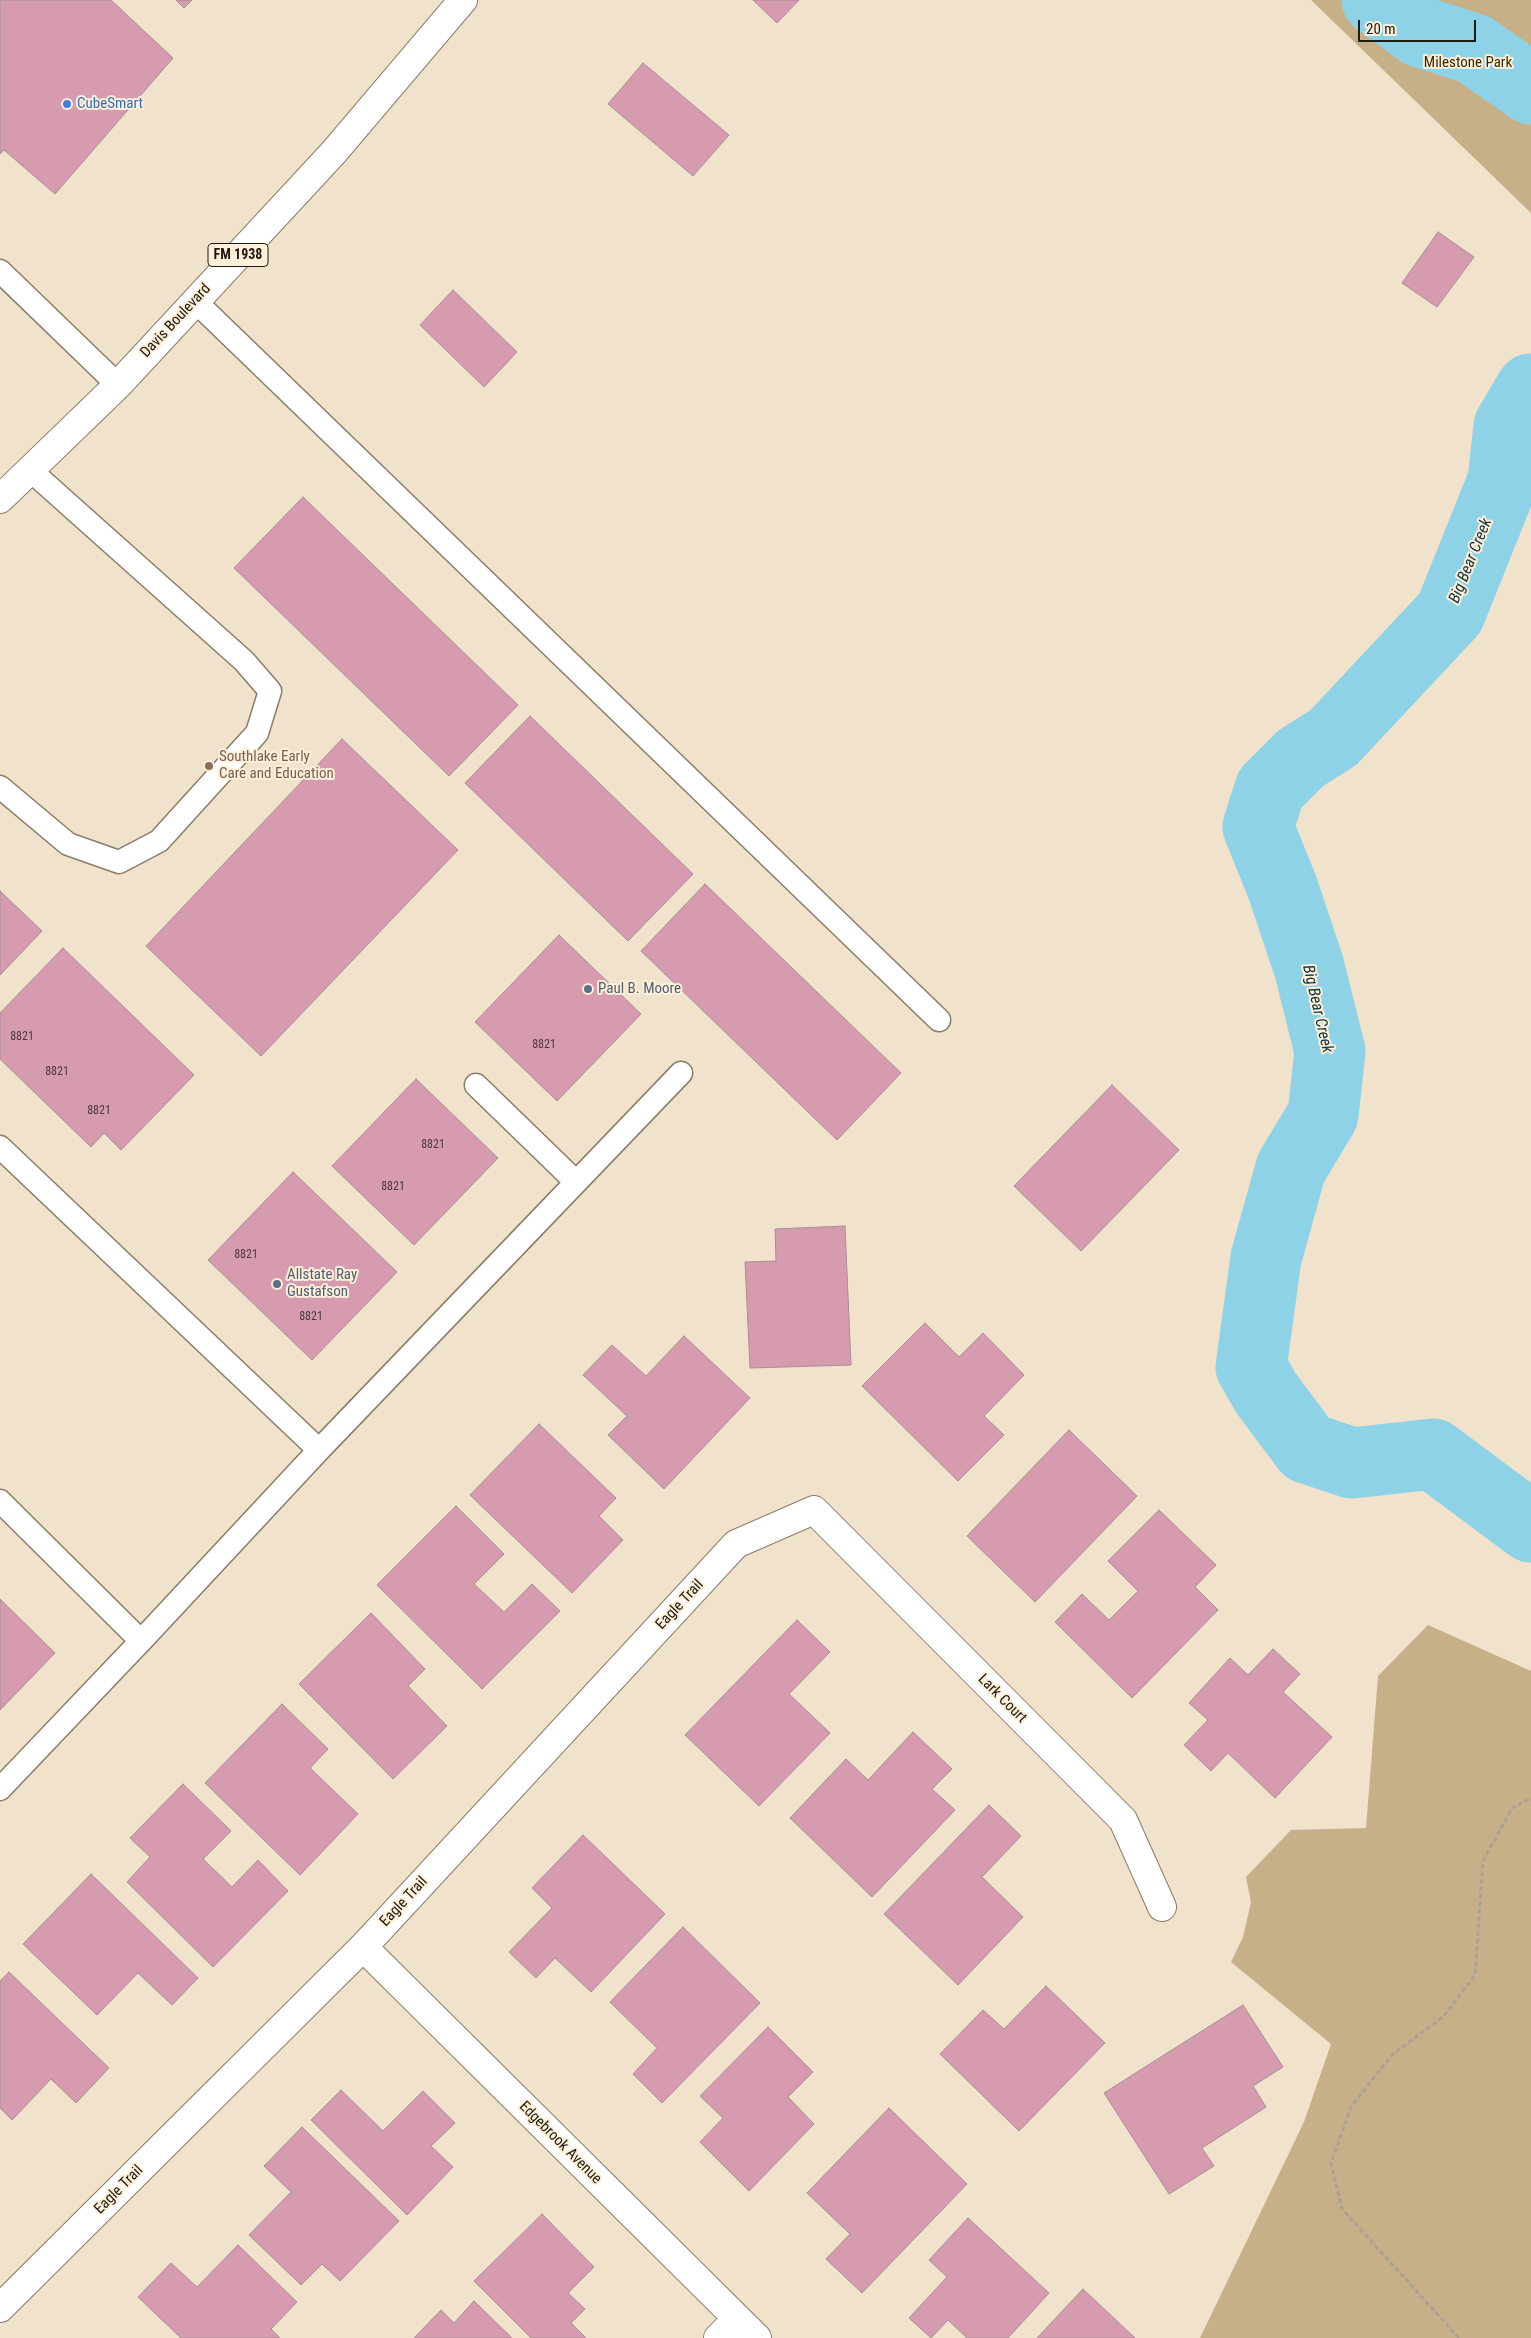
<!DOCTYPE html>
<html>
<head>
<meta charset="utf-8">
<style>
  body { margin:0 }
  #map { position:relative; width:1531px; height:2338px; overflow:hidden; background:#f0e2cb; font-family:"Roboto Condensed",sans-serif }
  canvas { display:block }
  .scale { position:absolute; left:1358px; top:20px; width:118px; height:22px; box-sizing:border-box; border:2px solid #1e1911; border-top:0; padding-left:6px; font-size:15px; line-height:18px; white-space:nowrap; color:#1e1911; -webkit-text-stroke:4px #fdefd8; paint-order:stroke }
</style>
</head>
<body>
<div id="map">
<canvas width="1531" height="2338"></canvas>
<div class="scale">20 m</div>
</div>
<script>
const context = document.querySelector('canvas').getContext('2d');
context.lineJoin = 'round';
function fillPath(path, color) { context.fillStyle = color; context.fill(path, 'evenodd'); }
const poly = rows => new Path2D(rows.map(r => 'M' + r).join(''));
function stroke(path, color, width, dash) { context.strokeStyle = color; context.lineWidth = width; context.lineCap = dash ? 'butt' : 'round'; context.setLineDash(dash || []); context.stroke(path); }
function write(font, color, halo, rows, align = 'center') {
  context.font = font + ' "Roboto Condensed",sans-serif'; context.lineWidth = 4; context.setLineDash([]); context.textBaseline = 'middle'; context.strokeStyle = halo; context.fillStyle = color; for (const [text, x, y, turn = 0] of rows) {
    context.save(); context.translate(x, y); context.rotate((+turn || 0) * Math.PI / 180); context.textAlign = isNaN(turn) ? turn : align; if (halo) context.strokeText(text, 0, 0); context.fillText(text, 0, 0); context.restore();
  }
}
const green = poly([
  [1311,0,1531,0,1531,213],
  [1428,1625,1531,1671,1531,2338,1200,2338,1304,2122,1331,2044,1231,1962,1243,1937,1251,1902,1246,1877,1291,1830,1366,1828,1378,1676]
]);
const river = poly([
  [1377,0,1421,32,1474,49,1531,89],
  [1531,389,1509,426,1503,481,1450,613,1333,738,1301,758,1270,789,1258,827,1283,889,1309,967,1330,1051,1323,1115,1291,1168,1266,1258,1251,1367,1266,1393,1307,1448,1352,1463,1433,1454,1531,1527]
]);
const building = poly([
  [0,0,111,0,173,58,55,194,4,150,0,154,0,0],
  [176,0,192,0,184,8,176,0],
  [753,0,799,0,777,23,753,0],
  [643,63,729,135,693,176,608,104,643,63],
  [1438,232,1474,257,1437,307,1402,283,1438,232],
  [453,290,517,352,484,387,420,325,453,290],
  [303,497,518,705,449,776,234,568,303,497],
  [530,716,693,874,628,941,465,783,530,716],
  [342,739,458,850,261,1056,146,946,342,739],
  [705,884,901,1073,837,1140,641,951,705,884],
  [0,891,42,931,0,975,0,891],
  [559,935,641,1014,557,1101,475,1022,559,935],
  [63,948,194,1075,121,1150,104,1133,91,1147,0,1059,0,1013,63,948],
  [416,1079,498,1158,414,1245,332,1166,416,1079],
  [1112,1085,1179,1150,1081,1251,1014,1186,1112,1085],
  [293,1172,397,1272,312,1360,208,1260,293,1172],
  [845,1226,851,1365,750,1368,745,1262,776,1261,775,1229,845,1226],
  [925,1323,959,1357,983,1333,1024,1375,984,1416,1004,1435,958,1481,862,1386,925,1323],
  [684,1336,750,1398,664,1489,608,1435,627,1416,583,1375,612,1345,646,1376,684,1336],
  [539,1424,616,1498,599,1516,623,1540,572,1593,470,1495,539,1424],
  [1069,1430,1137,1496,1035,1602,967,1536,1069,1430],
  [456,1506,504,1554,474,1584,504,1612,532,1584,560,1611,482,1689,377,1585,456,1506],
  [1159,1510,1216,1565,1195,1587,1218,1610,1132,1698,1055,1622,1082,1594,1109,1620,1138,1591,1108,1561,1159,1510],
  [0,1599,55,1653,0,1710,0,1599],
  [371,1613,425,1669,408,1686,447,1726,393,1779,299,1684,371,1613],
  [797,1620,830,1652,789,1694,830,1733,759,1806,685,1735,797,1620],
  [1273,1649,1300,1674,1283,1692,1332,1737,1275,1798,1228,1753,1211,1771,1184,1745,1208,1720,1189,1703,1230,1658,1248,1675,1273,1649],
  [282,1704,328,1749,310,1768,358,1814,300,1875,205,1783,282,1704],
  [913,1732,952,1769,932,1789,955,1810,872,1897,790,1818,846,1759,868,1780,913,1732],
  [183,1784,231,1831,203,1859,232,1887,258,1860,288,1891,213,1967,127,1882,150,1857,130,1838,183,1784],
  [989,1805,1021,1836,982,1877,1023,1917,958,1985,884,1914,989,1805],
  [583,1835,665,1914,591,1992,555,1958,536,1978,509,1952,552,1908,532,1888,583,1835],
  [91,1874,198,1978,172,2005,138,1973,97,2015,23,1944,91,1874],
  [683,1927,760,2003,662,2103,633,2074,657,2048,610,2002,683,1927],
  [9,1972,109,2068,76,2103,51,2079,12,2120,0,2108,0,1981,9,1972],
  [1046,1986,1105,2043,1019,2131,940,2054,983,2010,1004,2029,1046,1986],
  [1243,2005,1283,2067,1253,2086,1266,2107,1202,2148,1214,2166,1169,2194,1104,2093,1243,2005],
  [768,2027,813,2072,788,2097,814,2124,749,2191,700,2142,723,2118,700,2096,768,2027],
  [341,2090,383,2131,423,2091,455,2123,431,2146,453,2167,407,2215,311,2120,341,2090],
  [889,2108,967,2184,862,2293,826,2259,850,2234,807,2193,889,2108],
  [302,2127,399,2221,340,2281,322,2264,301,2285,249,2235,291,2192,264,2166,302,2127],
  [542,2214,594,2267,568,2293,585,2309,571,2323,586,2338,531,2338,474,2281,542,2214],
  [968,2218,1049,2293,1008,2338,967,2338,948,2320,931,2338,909,2318,947,2277,929,2260,968,2218],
  [238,2245,297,2302,271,2329,280,2338,181,2338,138,2297,171,2263,197,2287,238,2245],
  [1083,2289,1135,2338,1037,2338,1083,2289],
  [474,2301,512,2338,414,2338,441,2310,454,2323,474,2301]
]);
const path = poly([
  [1459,2338,1342,2209,1331,2163,1351,2107,1392,2055,1444,2016,1475,1975,1483,1861,1512,1808,1531,1798]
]);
const service = poly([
  [0,271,118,385],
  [195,301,939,1020],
  [0,787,68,844,119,862,159,841,257,733,270,691,244,661,30,470],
  [476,1085,576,1182],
  [0,1147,319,1450,681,1073],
  [0,1501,141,1641,0,1789],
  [141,1641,319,1450]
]);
const minor = poly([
  [363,1947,757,2338],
  [0,2308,363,1947,736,1544,814,1510,1123,1820,1162,1907],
  [718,2338,737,2319]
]);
const primary = poly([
  [0,499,118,385,334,152,463,0]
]);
const markers = [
  [67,104,5,"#3f7fe0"],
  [209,766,5,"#8d6e63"],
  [588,989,5,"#5c6f8a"],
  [277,1284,5,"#5c6f8a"]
];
const numberNames = [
  ["8821",22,1037],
  ["8821",544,1045],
  ["8821",57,1072],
  ["8821",99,1111],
  ["8821",433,1145],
  ["8821",393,1187],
  ["8821",246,1255],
  ["8821",311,1317]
];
const shields = [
  [238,255,60]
];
const shieldNames = [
  ["FM 1938",238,255]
];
const parkNames = [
  ["Milestone Park",1468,63]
];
const shopNames = [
  ["CubeSmart",77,104]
];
const streetNames = [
  ["Davis Boulevard",176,321,-47],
  ["Eagle Trail",680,1605,-47],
  ["Lark Court",1002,1699,45],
  ["Eagle Trail",404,1902,-47],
  ["Edgebrook Avenue",560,2143,45],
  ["Eagle Trail",119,2190,-45]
];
const educationNames = [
  ["Southlake Early",219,757],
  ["Care and Education",219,774]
];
const serviceNames = [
  ["Paul B. Moore",598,989],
  ["Allstate Ray",287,1275],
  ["Gustafson",287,1292]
];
const waterNames = [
  ["Big Bear Creek",1471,561,-68],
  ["Big Bear Creek",1317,1009,77]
];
fillPath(green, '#c7b088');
stroke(river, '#8dd2e7', 71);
fillPath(building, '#d79bb0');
stroke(building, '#a88d96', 1);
stroke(service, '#897d68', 25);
stroke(minor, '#897d68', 30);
stroke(primary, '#897d68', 30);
stroke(path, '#ada290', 3, [5, 2.5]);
stroke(service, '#fff', 22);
stroke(minor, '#fff', 28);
stroke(primary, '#fff', 28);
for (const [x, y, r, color] of markers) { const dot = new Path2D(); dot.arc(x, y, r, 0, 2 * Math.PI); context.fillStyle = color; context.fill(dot); stroke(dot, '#fdefd8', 2); }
write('12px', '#4c3a39', null, numberNames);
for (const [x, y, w] of shields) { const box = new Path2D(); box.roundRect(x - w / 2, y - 11.5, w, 23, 4); context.fillStyle = '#fdefd8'; context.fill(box); stroke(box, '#1e1911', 1); }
write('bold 14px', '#1e1911', null, shieldNames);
write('15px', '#3c2800', '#fdefd8', parkNames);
write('15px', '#366cbe', '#fdefd8', shopNames, 'left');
write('15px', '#1e1911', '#fdefd8', streetNames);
write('15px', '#785e54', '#fdefd8', educationNames, 'left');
write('15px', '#4e5e75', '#fdefd8', serviceNames, 'left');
write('italic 16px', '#10323b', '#fdefd8', waterNames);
</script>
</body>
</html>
